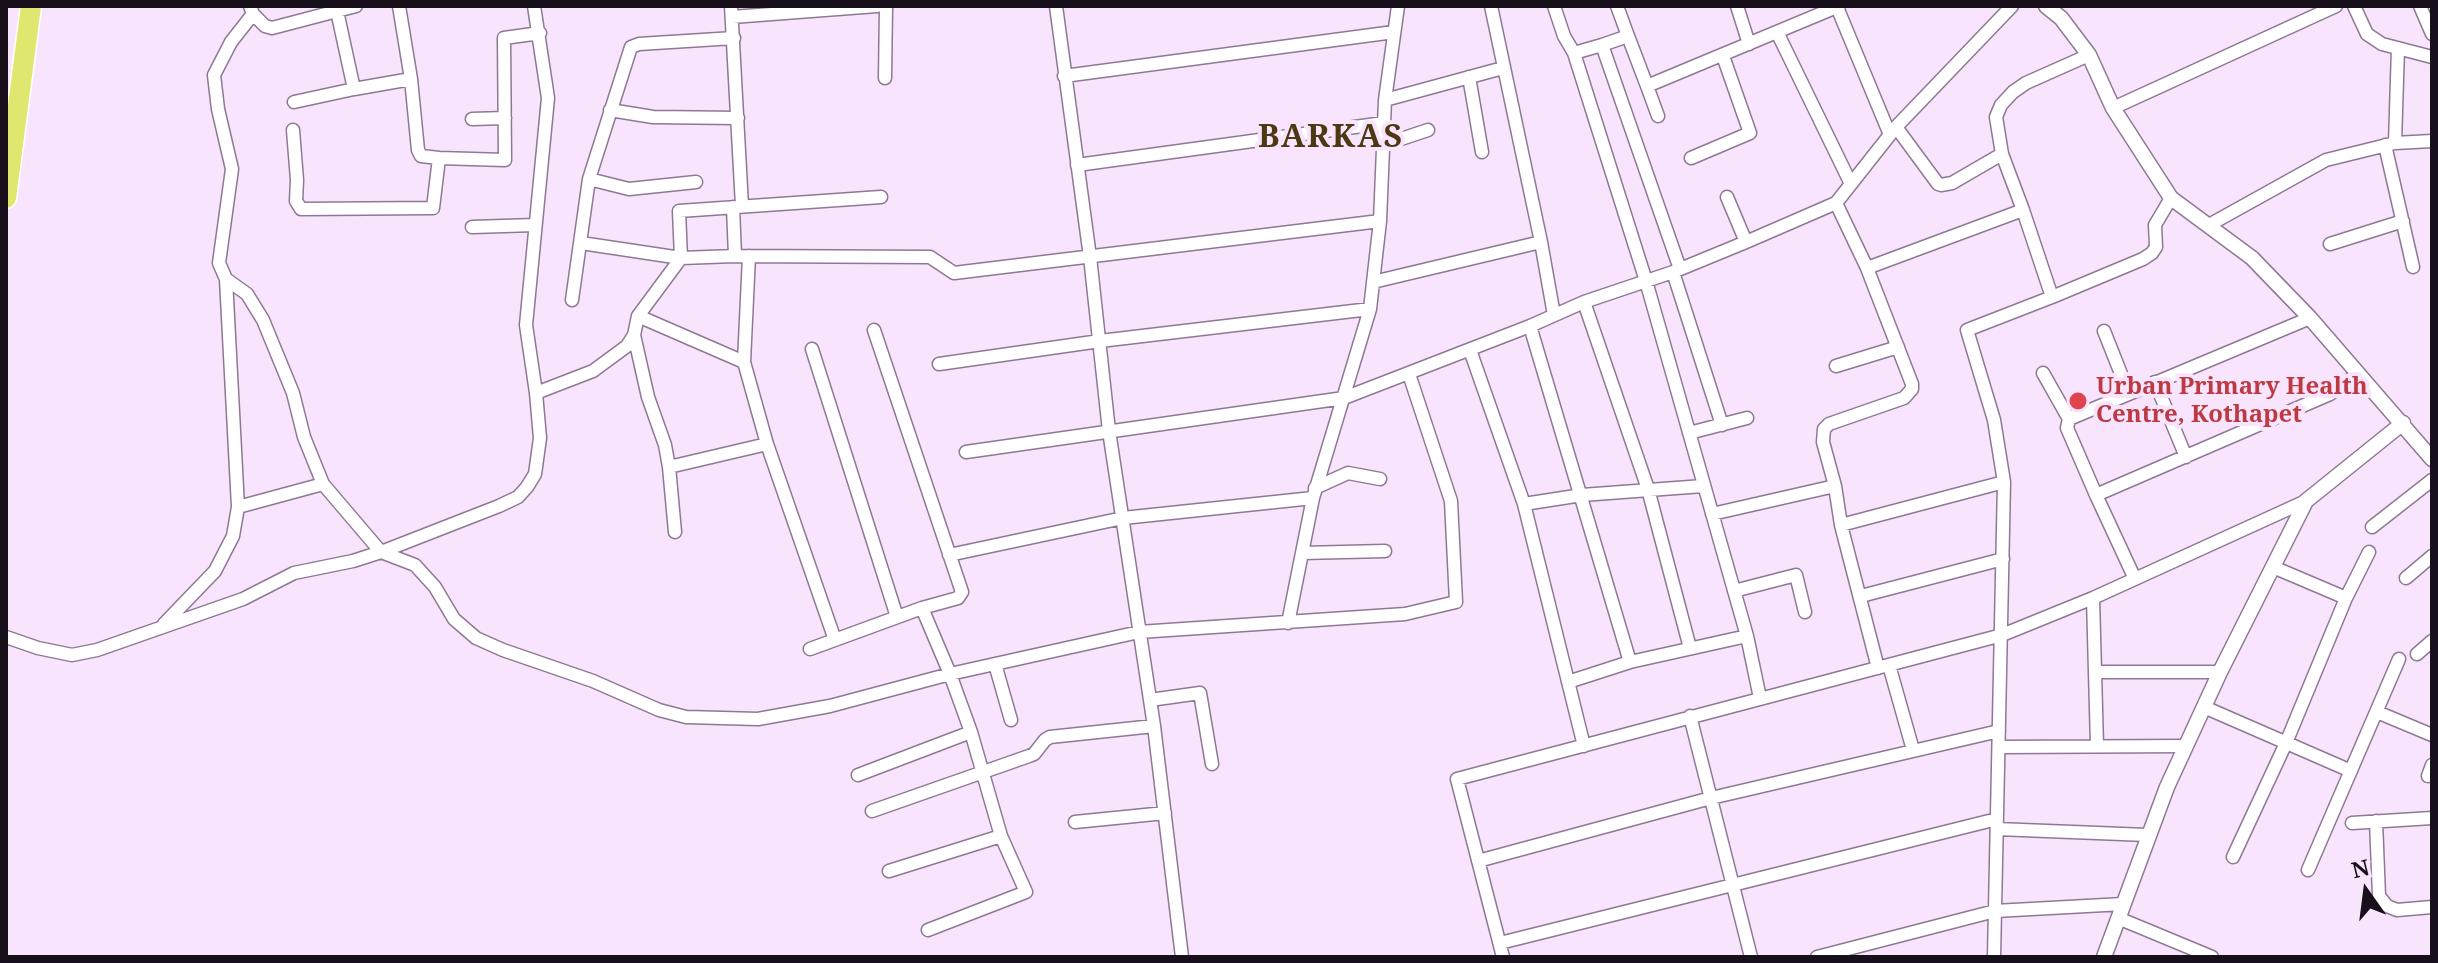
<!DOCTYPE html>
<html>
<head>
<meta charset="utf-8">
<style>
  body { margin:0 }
  #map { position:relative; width:2438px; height:963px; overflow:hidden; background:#f8e4fd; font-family:"Noto Serif",serif }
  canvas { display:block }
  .frame { position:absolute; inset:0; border:8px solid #170f19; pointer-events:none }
  .north { position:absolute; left:2326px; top:851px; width:80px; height:80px; -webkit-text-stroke:6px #f8e4fd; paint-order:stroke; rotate:346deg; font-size:22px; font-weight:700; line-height:32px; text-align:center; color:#170f19 }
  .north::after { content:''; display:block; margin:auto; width:28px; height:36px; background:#170f19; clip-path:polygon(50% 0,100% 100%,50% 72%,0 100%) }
</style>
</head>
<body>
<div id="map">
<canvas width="2438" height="963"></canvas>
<div class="frame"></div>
<div class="north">N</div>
</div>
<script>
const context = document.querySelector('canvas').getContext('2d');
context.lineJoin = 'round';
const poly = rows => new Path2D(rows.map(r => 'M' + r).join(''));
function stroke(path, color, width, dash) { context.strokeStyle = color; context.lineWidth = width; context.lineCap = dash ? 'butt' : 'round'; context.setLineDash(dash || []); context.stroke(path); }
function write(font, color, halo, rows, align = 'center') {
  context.font = font + ' "Noto Serif",serif'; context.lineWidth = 8; context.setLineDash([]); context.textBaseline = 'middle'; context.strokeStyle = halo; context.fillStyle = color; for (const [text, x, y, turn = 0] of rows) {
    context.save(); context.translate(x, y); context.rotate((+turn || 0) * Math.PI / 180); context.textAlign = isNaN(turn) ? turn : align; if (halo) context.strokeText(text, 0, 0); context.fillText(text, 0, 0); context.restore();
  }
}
const minor = poly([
  [250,6,253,14,265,26,272,28,356,6],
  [731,6,742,206],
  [1056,6,1090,257,1109,431,1154,726,1182,957],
  [1491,6,1541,242,1554,315],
  [1554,6,1564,36,1574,53],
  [1617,6,1628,36],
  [1737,6,1749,44],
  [2354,6,2367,34,2382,44,2432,57],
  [2420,6,2432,34],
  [1837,7,1890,135],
  [337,11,354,89,411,79,399,6],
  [253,14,231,42,214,75,218,109,232,169,219,263,226,279,247,294,263,320,293,393,304,437,323,484,381,552,415,565,435,587,454,619,476,638,503,650,593,681,659,710,686,717,758,719,830,706,950,674,1139,632,1405,614,1456,602,1451,501,1409,374],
  [732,17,877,6],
  [1777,32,1851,184],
  [1602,45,1628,36,1647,86],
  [1064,76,1394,32],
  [1469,77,1482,152],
  [885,78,886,6],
  [411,79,418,150,421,156,439,158],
  [1385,100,1503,68],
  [294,102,354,89],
  [2113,108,2336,6],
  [610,110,653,117,738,118],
  [1658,116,1647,86,1839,6],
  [472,119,505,118],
  [1896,127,1938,184,1941,185,1952,183,2002,154,2023,210],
  [293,130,297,180,296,201,301,209,433,208,439,158,505,160,504,38,540,33],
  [2395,143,2398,48],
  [1383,145,1428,130],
  [2385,145,2413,267],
  [2002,154,1996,117,2001,105,2013,92,2026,83,2089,55],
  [1691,158,1750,133,1723,56],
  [1077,165,1384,123],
  [589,179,631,47,639,44,734,38],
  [1727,197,1746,242],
  [1836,203,1867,268],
  [733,207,735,256],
  [2209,225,2326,160,2395,143,2432,141],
  [472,227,535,225],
  [581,243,681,258,679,211,881,197],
  [2330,244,2403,221],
  [1680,269,1602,45,1574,53,1646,281,1747,636,1760,698],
  [1673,272,1722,425],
  [226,279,238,507],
  [1373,282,1541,242],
  [2052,297,2143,259,2152,253,2156,247,2155,225,2171,198],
  [572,300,589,179,629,189,696,182],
  [1584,302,1648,489,1690,648],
  [638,316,744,362],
  [1530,326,1630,662],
  [2104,331,2129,394],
  [812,349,897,617],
  [1470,350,1524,504,1584,746],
  [939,364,1100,341,1370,309],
  [1836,366,1898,347],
  [2043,373,2069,419],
  [2155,382,2186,457],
  [536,393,593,371,627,346,634,335],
  [1689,433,1747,418],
  [767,444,835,640],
  [966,452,1344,398,1530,326,1584,302,1673,272,1746,242,1836,203,1896,127,2012,6],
  [669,467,767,444,744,362,749,256],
  [1835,486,1823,442,1824,429,1829,424,1904,398,1912,389,1912,384,1867,268,2023,210,2052,297,1967,330,1994,420,2004,482,1994,957],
  [1315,488,1348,473,1380,479],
  [2096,495,2067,428,2069,419,2310,318],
  [1524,504,1582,495,1703,486],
  [1712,514,1835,486,1841,525,1878,668],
  [1841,525,2004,482],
  [2372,527,2432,480],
  [675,532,669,467,665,445,648,397,634,335,638,316,681,258,735,256,930,257,954,273,1380,221],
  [1302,553,1385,551],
  [949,555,1123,518,1313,498],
  [2273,567,2346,598],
  [2406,578,2432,556],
  [2135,579,2096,495,2330,394,2358,374],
  [1734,591,1796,575,1805,612],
  [1861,596,2003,559],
  [2093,598,2097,746],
  [922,608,950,674,971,732],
  [1288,623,1313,498,1370,309,1380,221,1385,100,1398,6],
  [164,624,215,571,233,536,238,507,323,484],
  [6,637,38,648,72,655,97,650,243,599,294,573,353,561,381,552,499,506,518,497,527,487,535,474,540,438,536,393,526,325,548,98,534,6],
  [810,649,922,608,958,598,962,592,874,330],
  [2417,654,2432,641],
  [995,664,1011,720],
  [1889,665,1913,750],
  [2095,672,2220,672],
  [1568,682,1630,662,1747,636],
  [1150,700,1200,693,1212,764],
  [2204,707,2351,771],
  [2377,712,2432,735],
  [1690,716,1751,957],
  [1999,747,2186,746],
  [858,775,971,732,1001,836],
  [2428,776,2432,765],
  [872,811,1029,756,1034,754,1045,740,1050,737,1154,726],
  [2376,821,2379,896,2387,906,2397,910,2432,907],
  [1075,822,1165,813],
  [2352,823,2432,818],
  [1997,829,2147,835],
  [2233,857,2286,743,2346,598,2369,552],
  [1478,861,1711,798,1999,731],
  [2308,870,2399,659],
  [889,871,1001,836,1026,892,928,930],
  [2118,918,2212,957],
  [1500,943,1997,819],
  [1503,957,1457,779,2002,635,2093,598,2306,501],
  [1817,957,1995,911,2123,904]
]);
const tertiary = poly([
  [2046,6,2061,18,2089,55,2113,108,2171,198,2252,258,2310,318,2432,459],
  [2104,957,2167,787,2220,672,2306,501,2403,423]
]);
const trunk = poly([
  [6,198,31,6]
]);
const markers = [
  [2078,401,10,"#e0444e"]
];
const healthNames = [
  ["Urban Primary Health",2096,387],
  ["Centre, Kothapet",2096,415]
];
const districtNames = [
  ["BARKAS",1331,138]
];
stroke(minor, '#8e7994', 15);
stroke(tertiary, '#8e7994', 17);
stroke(trunk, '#fff', 23);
stroke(minor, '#fff', 12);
stroke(tertiary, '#fff', 14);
stroke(trunk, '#dfe76e', 20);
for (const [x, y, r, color] of markers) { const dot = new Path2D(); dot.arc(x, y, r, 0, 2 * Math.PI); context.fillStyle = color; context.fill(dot); stroke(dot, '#f8e4fd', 3); }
write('bold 24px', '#be3a42', '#f8e4fd', healthNames, 'left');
context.letterSpacing = '2px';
write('bold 32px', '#4c3812', '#f8e4fd', districtNames);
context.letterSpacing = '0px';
</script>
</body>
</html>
